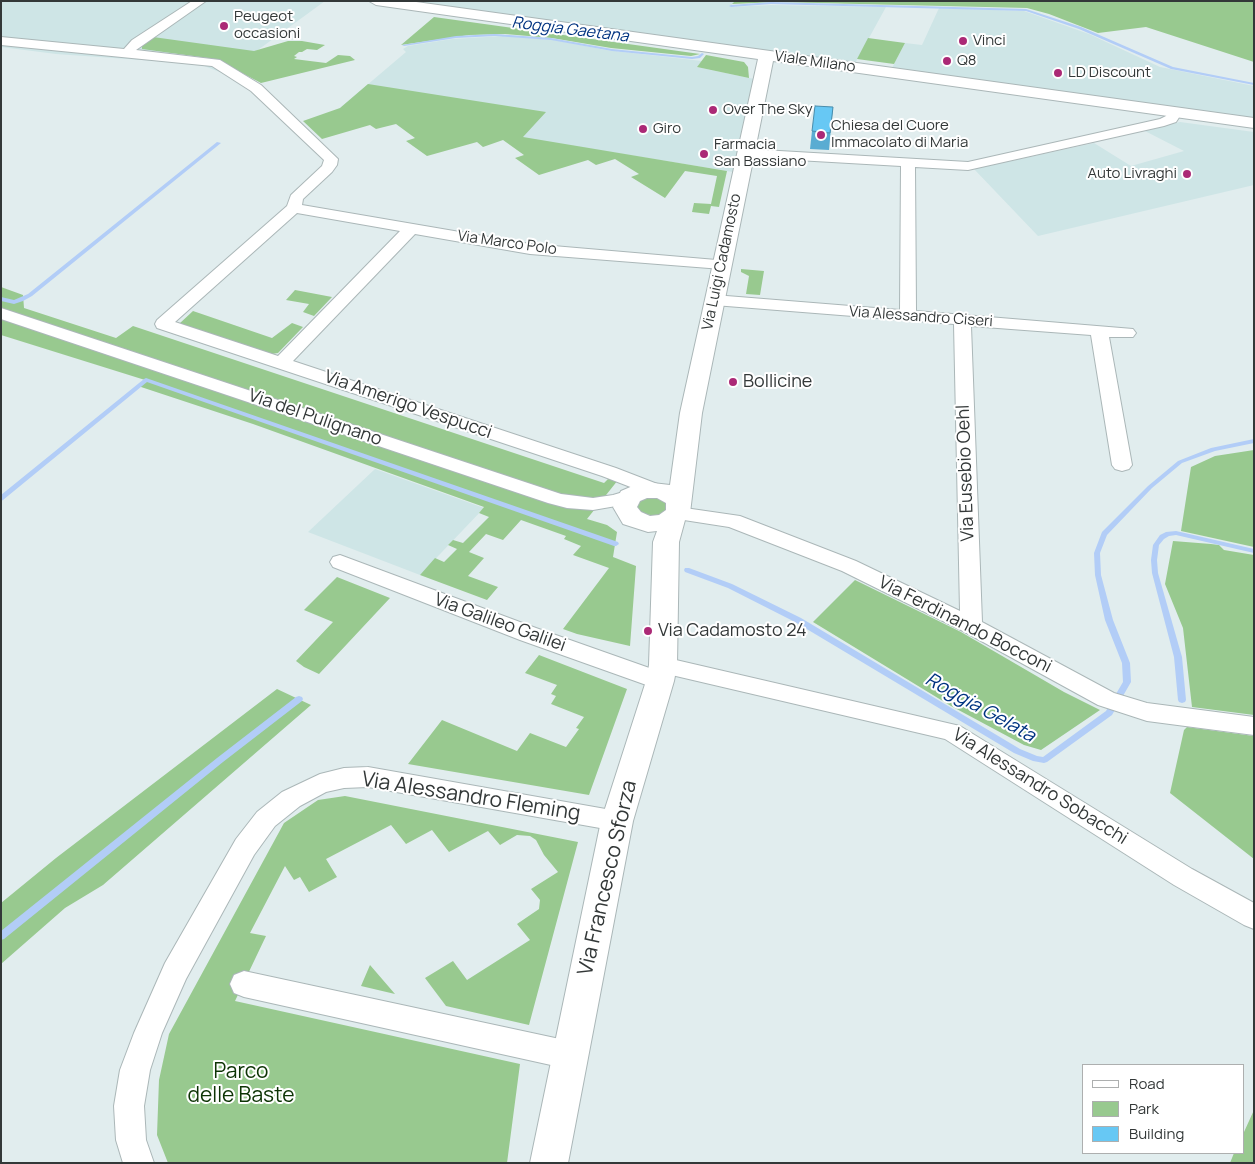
<!DOCTYPE html>
<html>
<head>
<meta charset="utf-8">
<style>
  body { margin:0 }
  #map { position:relative; width:1255px; height:1164px; overflow:hidden; background:#e1edee; font-family:Manrope,sans-serif }
  canvas { display:block }
  .frame { position:absolute; inset:0; border:2px solid #333838; pointer-events:none }
  .legend { position:absolute; left:1082px; top:1064px; width:162px; height:90px; box-sizing:border-box; background:#fff; border:1px solid #adafaf; margin:0; padding:6px 9px; list-style:none; font-size:15px; color:#333838 }
  .legend li { display:flex; align-items:center; gap:10px; height:25px }
  .legend b { width:25px; border:1px solid #adafaf }
</style>
</head>
<body>
<div id="map">
<canvas width="1255" height="1164"></canvas>
<div class="frame"></div>
<ul class="legend">
<li><b style="height:6px;background:#fff"></b>Road</li>
<li><b style="height:14px;background:#98c98f"></b>Park</li>
<li><b style="height:14px;background:#67c8f4"></b>Building</li>
</ul>
</div>
<script>
const context = document.querySelector('canvas').getContext('2d');
context.lineJoin = 'round';
function fillPath(path, color) { context.fillStyle = color; context.fill(path, 'evenodd'); }
const poly = rows => new Path2D(rows.map(r => 'M' + r).join(''));
function stroke(path, color, width, dash) { context.strokeStyle = color; context.lineWidth = width; context.lineCap = dash ? 'butt' : 'round'; context.setLineDash(dash || []); context.stroke(path); }
function write(font, color, halo, rows, align = 'center') {
  context.font = font + ' Manrope,sans-serif'; context.lineWidth = 4; context.setLineDash([]); context.textBaseline = 'middle'; context.strokeStyle = halo; context.fillStyle = color; for (const [text, x, y, turn = 0] of rows) {
    context.save(); context.translate(x, y); context.rotate((+turn || 0) * Math.PI / 180); context.textAlign = isNaN(turn) ? turn : align; if (halo) context.strokeText(text, 0, 0); context.fillText(text, 0, 0); context.restore();
  }
}
const built = poly([
  [1,1,325,1,225,74,199,64,56,54,1,47],
  [380,1,735,1,730,7,772,5,886,7,853,67],
  [939,8,1024,11,1089,34,1160,67,1254,86,1254,122,890,72,905,43,922,45],
  [503,36,554,40,606,50,702,61,697,67,759,80,739,173,340,108,406,52,403,49,408,46,452,39],
  [1180,122,1254,132,1254,185,1038,236,974,169,1094,143,1131,166,1184,151,1143,130],
  [375,469,484,508,420,575,308,532]
]);
const green = poly([
  [735,1,1254,1,1254,62,1146,27,1098,33,1049,14,1027,8,776,2,732,4],
  [434,17,700,54,691,56,611,48,552,38,505,34,469,35,401,45],
  [153,37,254,51,288,41,302,41,325,45,317,50,307,49,302,52,299,52,294,56,297,57,294,59,326,63,338,55,350,56,355,60,261,83,215,59,142,49,142,45],
  [868,38,905,43,894,64,857,59],
  [706,55,744,62,748,67,749,78,697,67],
  [368,84,546,112,523,137,727,171,719,207,711,206,709,214,692,212,694,203,711,204,717,176,685,171,665,198,631,177,639,174,615,159,596,165,588,160,539,175,515,158,524,155,503,140,483,147,477,142,427,156,406,141,415,138,396,124,376,129,370,125,322,139,303,121,340,108],
  [741,269,764,271,760,295,746,294,749,276,741,272],
  [1,287,23,295,24,308,116,338,133,326,604,483,609,478,618,480,587,519,607,525,617,532,613,557,636,566,630,646,577,634,563,629,609,568,573,555,581,546,564,539,566,536,521,520,503,540,486,534,469,552,484,558,468,576,498,587,487,600,420,575,435,558,444,562,457,549,448,545,453,540,463,543,489,517,479,513,484,507,253,424,138,386,145,380,1,335],
  [295,290,332,297,314,316,303,312,309,304,286,300],
  [193,311,272,338,292,323,303,327,278,353,272,354,179,324],
  [1254,450,1254,547,1181,531,1191,467,1215,456],
  [646,497,656,497,667,503,668,509,658,516,643,514,637,509,637,505,639,502],
  [1173,541,1211,544,1219,545,1224,550,1254,555,1254,715,1192,707,1183,628,1165,584],
  [337,577,390,598,319,674,304,667,296,661,333,622,304,610],
  [855,580,961,632,1064,692,1100,710,1041,750,1024,745,951,706,813,622],
  [539,655,627,689,589,795,408,764,442,720,517,751,530,733,566,747,579,729,576,728,584,717,551,704,556,696,551,694,557,685,525,673],
  [277,689,311,705,103,885,65,908,1,964,1,903,56,858],
  [1187,727,1254,736,1254,859,1170,793,1184,730],
  [345,796,578,842,529,1025,446,1006,425,978,453,961,467,980,530,940,517,924,539,909,540,900,531,889,558,872,544,855,536,840,530,836,517,835,500,845,488,831,449,852,432,830,406,844,391,825,326,859,337,877,309,892,300,877,294,880,285,866,250,933,266,936,235,1001,520,1064,507,1163,168,1163,157,1135,159,1080,169,1034,284,823,318,800],
  [370,965,395,994,361,986],
  [1254,1110,1254,1163,1230,1163,1234,1153,1244,1153,1244,1132]
]);
const stream = poly([
  [771,2,1026,9,1081,27,1173,67,1254,83,1254,85,1171,69,1079,29,1026,11,771,4,731,7,729,6,731,5,771,2],
  [495,34,551,38,612,49,692,57,698,56,702,53,704,54,700,58,692,59,612,51,551,40,495,36,456,38,404,46,402,45,456,36,495,34],
  [217,142,221,143,32,296,23,301,14,304,1,301,1,297,14,300,28,294,217,142],
  [146,378,618,542,619,544,616,546,614,546,147,382,3,500,1,501,1,495,144,379,146,378],
  [1254,439,1254,443,1215,451,1182,463,1152,488,1107,535,1100,553,1101,575,1113,620,1130,663,1131,682,1112,715,1047,762,1044,763,1033,761,1014,753,795,622,728,588,685,572,684,570,685,568,689,568,732,584,801,618,1020,749,1037,756,1043,757,1106,711,1123,682,1122,663,1105,620,1095,575,1094,553,1102,532,1148,486,1178,461,1211,448,1254,439],
  [1176,531,1254,549,1254,553,1176,535,1169,536,1164,539,1159,545,1157,560,1158,573,1182,657,1186,700,1185,702,1182,703,1179,702,1178,700,1174,657,1152,573,1151,560,1153,545,1160,535,1166,532,1176,531],
  [299,696,302,697,303,699,302,701,223,762,4,939,1,940,1,931,217,758,296,697,299,696]
]);
const minor = poly([
  [192,1,206,1,136,50,220,60,261,85,338,159,337,165,332,172,303,199,302,205,530,244,728,261,730,264,728,267,722,269,530,254,415,234,293,361,616,468,660,485,663,489,660,493,653,495,646,493,602,476,157,328,155,324,157,320,287,206,291,195,322,166,324,160,251,91,212,66,1,45,1,37,124,49,132,40,192,1],
  [297,213,400,231,278,356,175,322,297,213],
  [1175,108,1182,112,1178,119,1176,122,1164,126,968,170,915,167,916,311,1133,329,1136,333,1133,337,1109,337,1132,465,1129,469,1122,471,1115,469,1112,465,1091,335,971,326,982,622,1114,693,1147,703,1254,717,1254,735,1147,721,1098,705,963,631,842,571,729,527,671,518,668,513,671,508,678,507,740,516,856,561,960,611,954,324,714,305,708,303,706,300,708,297,714,295,900,310,901,166,745,157,738,153,745,149,968,162,1160,119,1166,116,1170,109,1175,108],
  [1,308,561,494,593,498,613,495,630,490,637,492,640,496,637,500,622,505,593,510,567,508,548,503,1,319,1,308],
  [340,555,536,628,655,670,652,665,655,659,663,657,960,726,1192,869,1254,903,1254,929,1244,925,1174,885,945,739,663,673,668,675,671,681,668,687,660,689,652,687,520,640,333,567,330,562,333,557,340,555],
  [368,767,617,811,626,814,630,821,626,828,617,831,368,787,344,788,326,792,300,806,275,826,254,855,186,979,162,1033,150,1070,144,1106,146,1140,154,1163,123,1163,116,1140,114,1106,120,1070,134,1033,165,963,236,839,257,812,282,792,320,774,344,768,368,767],
  [244,971,569,1041,579,1045,584,1055,579,1065,569,1069,244,997,234,993,230,984,234,975,244,971]
]);
const tertiary = poly([
  [369,1,409,1,1254,118,1254,128,773,61,702,413,690,513,685,520,679,542,677,665,674,681,633,821,568,1163,530,1163,601,821,646,681,649,665,653,542,657,531,648,532,623,524,613,507,621,491,635,485,644,482,670,485,680,413,758,59,376,5,369,1],
  [647,498,657,498,666,503,666,510,659,515,650,516,641,512,637,507,640,501,647,498]
]);
const wall = poly([
  [833,107,829,150,810,149,812,131]
]);
const building = poly([
  [815,106,833,107,830,133,812,131,815,106]
]);
const markers = [
  [224,26,5,"#ab2976"],
  [963,41,5,"#ab2976"],
  [947,61,5,"#ab2976"],
  [1058,73,5,"#ab2976"],
  [713,110,5,"#ab2976"],
  [643,129,5,"#ab2976"],
  [821,135,5,"#ab2976"],
  [704,154,5,"#ab2976"],
  [1187,174,5,"#ab2976"],
  [733,382,5,"#ab2976"],
  [648,631,5,"#ab2976"]
];
const farPoinames = [
  ["Peugeot",234,17],
  ["occasioni",234,34],
  ["Vinci",973,41],
  ["Q8",957,61],
  ["LD Discount",1068,73],
  ["Over The Sky",723,110],
  ["Chiesa del Cuore",831,126],
  ["Immacolato di Maria",831,143],
  ["Giro",653,129],
  ["Farmacia",714,145],
  ["San Bassiano",714,162],
  ["Auto Livraghi",1177,174,"right"]
];
const farStreetnames = [
  ["Viale Milano",815,62,8],
  ["Via Marco Polo",507,243,8],
  ["Via Luigi Cadamosto",722,262,-78],
  ["Via Alessandro Ciseri",921,317,4]
];
const farWaternames = [
  ["Roggia Gaetana",570,30,7]
];
const poiNames = [
  ["Bollicine",743,382],
  ["Via Cadamosto 24",658,631]
];
const streetNames = [
  ["Via Amerigo Vespucci",408,405,19],
  ["Via del Pulignano",315,418,19],
  ["Via Eusebio Oehl",966,473,-92],
  ["Via Galileo Galilei",500,623,20],
  ["Via Ferdinando Bocconi",965,625,27],
  ["Via Alessandro Sobacchi",1040,787,32]
];
const waterNames = [
  ["Roggia Gelata",980,708,29]
];
const nearStreetnames = [
  ["Via Alessandro Fleming",471,797,9],
  ["Via Francesco Sforza",608,878,-77]
];
const nearParknames = [
  ["Parco",241,1072],
  ["delle Baste",241,1096]
];
fillPath(built, '#cee5e6');
fillPath(green, '#98c98f');
fillPath(stream, '#b2cdf7');
stroke(minor, '#abb7b8', 2);
stroke(tertiary, '#abb7b8', 2);
fillPath(minor, '#fff');
fillPath(tertiary, '#fff');
fillPath(wall, '#59acd2');
fillPath(building, '#67c8f4');
stroke(building, '#488cab', 1);
for (const [x, y, r, color] of markers) { const dot = new Path2D(); dot.arc(x, y, r, 0, 2 * Math.PI); context.fillStyle = color; context.fill(dot); stroke(dot, '#fff', 2); }
write('15px', '#333838', '#fff', farPoinames, 'left');
write('15px', '#333838', '#fff', farStreetnames);
write('italic 16px', '#003381', '#fff', farWaternames);
write('18px', '#333838', '#fff', poiNames, 'left');
write('18px', '#333838', '#fff', streetNames);
write('italic 19px', '#003381', '#fff', waterNames);
write('21px', '#333838', '#fff', nearStreetnames);
write('21px', '#0d3405', '#fff', nearParknames);
</script>
</body>
</html>
